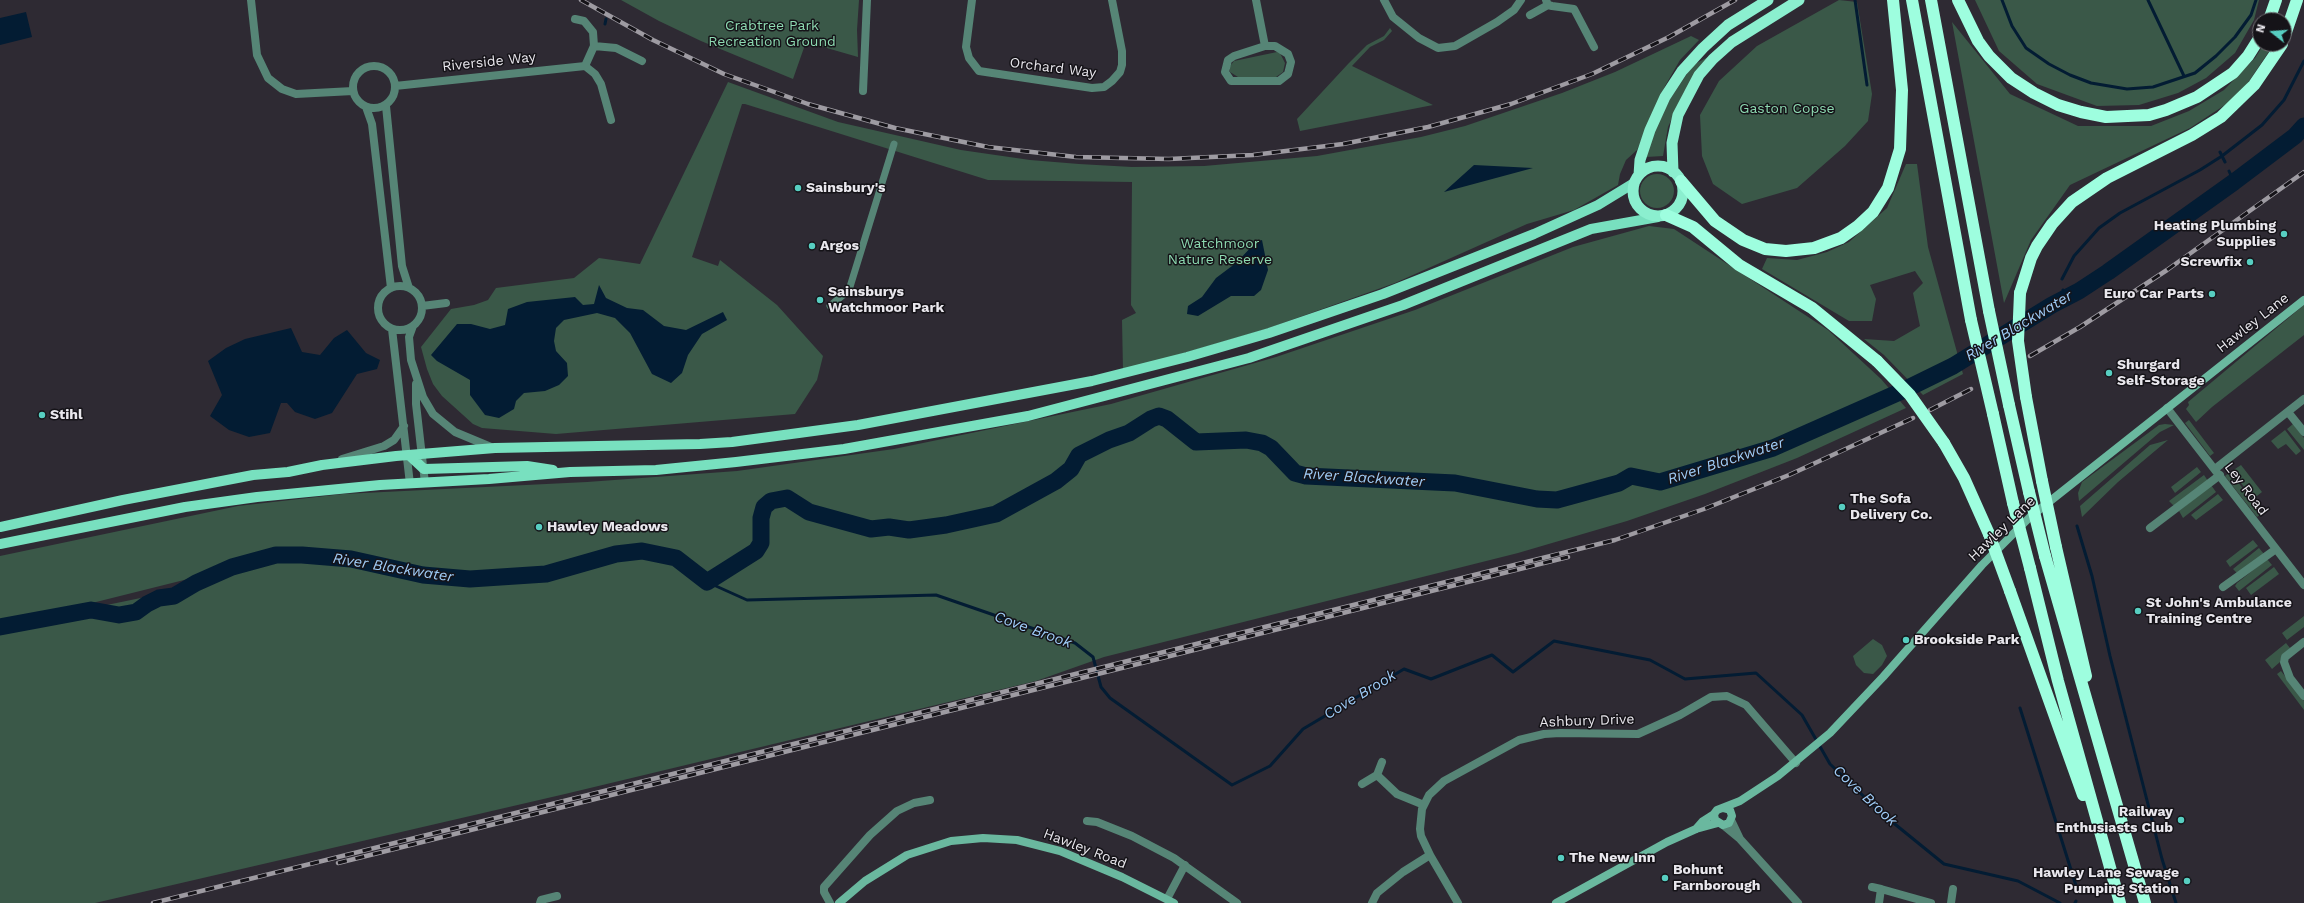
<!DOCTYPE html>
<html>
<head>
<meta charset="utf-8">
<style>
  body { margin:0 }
  #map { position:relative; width:2304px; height:903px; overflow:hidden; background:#2e2a33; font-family:"Work Sans",sans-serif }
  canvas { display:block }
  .north { position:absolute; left:2252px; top:12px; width:40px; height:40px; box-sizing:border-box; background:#151318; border:1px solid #6a686d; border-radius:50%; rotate:287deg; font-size:11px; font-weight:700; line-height:16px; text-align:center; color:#e9e7ed }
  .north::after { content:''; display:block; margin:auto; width:14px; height:18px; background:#57cec1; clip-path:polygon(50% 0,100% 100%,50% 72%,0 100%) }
</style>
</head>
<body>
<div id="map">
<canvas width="2304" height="903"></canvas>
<div class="north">N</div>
</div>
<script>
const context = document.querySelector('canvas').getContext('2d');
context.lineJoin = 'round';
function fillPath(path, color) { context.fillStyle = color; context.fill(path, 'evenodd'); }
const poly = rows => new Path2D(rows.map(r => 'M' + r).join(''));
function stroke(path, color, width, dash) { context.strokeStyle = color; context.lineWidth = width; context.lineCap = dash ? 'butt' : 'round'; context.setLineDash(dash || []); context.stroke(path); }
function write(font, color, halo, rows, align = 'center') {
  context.font = font + ' "Work Sans",sans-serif'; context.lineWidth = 3; context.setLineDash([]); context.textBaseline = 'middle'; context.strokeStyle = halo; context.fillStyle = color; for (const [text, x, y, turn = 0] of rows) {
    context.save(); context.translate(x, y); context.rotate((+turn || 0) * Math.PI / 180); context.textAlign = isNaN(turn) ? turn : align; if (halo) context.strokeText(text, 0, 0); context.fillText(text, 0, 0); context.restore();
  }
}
const green = poly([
  [621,0,859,0,857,30,858,57,806,42,793,79,701,41,659,21],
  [1839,0,1857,2,1872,94,1868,121,1845,146,1797,188,1742,204,1713,184,1702,156,1700,115,1719,81,1757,46],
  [1975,0,2259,0,2254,20,2235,53,2206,78,2178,93,2139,105,2097,106,2037,84,1999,51],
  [1952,22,2010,94,2078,126,2151,126,2189,111,2224,90,2255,58,2264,44,2274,44,2245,87,2231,101,2190,128,2070,185,2031,240,2004,303],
  [1390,28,1392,31,1384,40,1370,47,1352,66,1433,105,1300,131,1297,119,1348,64,1367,45,1384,36],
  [1691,36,1699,40,1680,60,1665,86,1637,150,1626,160,1620,174,1618,185,1574,210,1527,224,1395,283,1266,329,1123,371,1122,320,1136,313,1131,305,1132,182,988,180,745,104,742,104,692,257,718,266,720,260,777,305,823,356,817,380,795,414,556,434,482,428,473,424,442,396,433,384,427,369,421,347,451,309,474,305,488,300,496,288,574,278,599,258,640,264,728,82,838,122,961,150,1030,160,1079,164,1132,167,1204,166,1317,156,1421,137,1465,126,1562,93,1615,72],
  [1277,52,1280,53,1285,63,1283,72,1276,77,1238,77,1230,72,1230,66,1234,61],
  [1708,57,1684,92,1668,127,1663,156,1646,157,1654,132,1670,99,1693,65],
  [1906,164,1917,164,1928,247,1963,374,1923,395,1884,355,1864,339,1894,341,1920,326,1913,293,1923,283,1915,271,1870,285,1876,299,1872,321,1849,321,1762,269,1767,258,1797,260,1827,252,1849,242,1887,208],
  '1640 191a17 17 0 1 1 34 0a17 17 0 1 1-34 0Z',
  [1649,226,1674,229,1828,330,1881,379,1906,408,1797,458,1705,494,1627,521,1518,553,1104,657,1036,681,565,794,95,903,0,903,0,627,194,587,200,576,0,626,0,556,238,506,343,494,587,482,737,471,894,449,1111,404,1276,357,1415,310,1573,247],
  [2304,305,2304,335,2212,407,2196,422,2186,409,2189,405,2188,402],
  [2189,420,2214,453,2210,456,2185,423],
  [2165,424,2174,425,2160,432,2079,501,2078,493,2082,482,2159,425],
  [2293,424,2304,438,2304,450,2287,429],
  [2285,430,2301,451,2296,455,2286,444,2278,449,2271,441],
  [2168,440,2118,482,2082,517,2080,506,2150,445],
  [2241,465,2262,492,2253,499,2232,471],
  [2197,467,2201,472,2175,493,2171,487],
  [2230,472,2262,513,2257,517,2225,476],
  [2204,475,2208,481,2177,505,2173,505,2169,501],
  [2211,485,2216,492,2183,518,2179,511],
  [2218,494,2223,500,2196,520,2191,515],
  [2253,540,2258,546,2230,567,2226,561],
  [2259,548,2264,554,2238,574,2233,569],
  [2267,559,2272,565,2239,591,2235,586,2237,583],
  [2274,567,2279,574,2251,595,2246,588],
  [2304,616,2304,627,2287,640,2282,633],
  [1873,639,1882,645,1887,656,1882,665,1873,674,1864,673,1856,665,1853,656],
  [2286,643,2290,648,2282,655,2280,662,2272,669,2265,660],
  [2281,671,2304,701,2304,710,2277,674]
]);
const water = poly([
  [26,12,32,37,0,45,0,18],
  [1474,165,1533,168,1444,192],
  [1262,240,1268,270,1261,290,1254,296,1231,296,1198,316,1187,314,1188,306,1202,297,1216,278,1236,263,1256,242],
  [599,285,606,298,627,308,643,310,664,326,686,330,723,312,727,320,702,334,688,355,682,373,671,383,652,374,630,333,615,318,597,313,564,320,556,328,554,341,556,351,567,363,568,376,559,385,545,391,524,393,516,401,514,409,499,418,485,415,470,395,470,380,437,361,431,355,457,324,471,324,490,329,505,325,508,309,527,302,575,297,583,305,594,304],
  [291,328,302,352,320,355,334,338,347,330,366,353,380,360,377,369,357,374,332,413,315,419,295,412,287,403,281,403,270,433,249,437,229,430,210,416,222,395,208,361,226,348,245,339]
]);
const stream = poly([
  [1855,0,1867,85],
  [2002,0,2012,26,2026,48,2049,64,2070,75,2091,83,2127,89,2153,87,2195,73,2216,56,2235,37,2251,15,2256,0],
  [2148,0,2184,76],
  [605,24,606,19],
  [2220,152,2225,162],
  [2229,171,2234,182],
  [2062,279,2074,256,2099,228,2120,213,2200,170,2222,156,2262,125,2284,100,2304,61],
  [2063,290,2065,298],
  [2077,526,2092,576,2110,656,2162,859,2176,903],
  [707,582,747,600,936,595,1075,643,1093,657,1101,687,1110,698,1232,785,1270,766,1303,729,1404,669,1431,679,1492,655,1513,672,1554,641,1650,660,1685,679,1756,673,1802,715,1830,764,1880,812,1944,864,2018,881,2060,903],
  [2020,708,2078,892],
  [2075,903,2076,901]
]);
const river = poly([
  [0,627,91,610,119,615,136,612,147,604,159,598,174,596,196,583,232,567,276,555,302,555,351,559,423,575,470,579,546,574,616,554,642,551,676,558,707,582,756,551,761,543,761,518,764,507,771,501,787,498,809,512,871,529,889,527,909,530,946,525,996,514,1056,481,1071,469,1079,455,1109,440,1129,433,1151,419,1159,416,1167,419,1196,442,1246,440,1262,443,1271,448,1295,473,1306,476,1455,483,1537,499,1557,500,1619,483,1631,476,1660,482,1773,448,1902,391,1953,366,2052,305,2079,291,2108,272,2234,182,2295,136,2304,126]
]);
const pedestrian = poly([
  [830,306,849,290,894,144]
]);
const minor = poly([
  [251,0,257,55,268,78,282,89,296,94,353,91],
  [972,0,966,47,969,58,979,71,1092,88,1104,87,1112,81,1120,72,1122,65,1122,51,1112,0],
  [1256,0,1265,46],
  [1384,0,1393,17,1419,38,1438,48,1455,46,1497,22,1514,10,1521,0],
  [1546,0,1548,5,1552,6,1574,9,1594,47],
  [1530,15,1548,5],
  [575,19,584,21,593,32,594,46,585,66],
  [594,46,616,48,642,61],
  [1265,46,1275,46,1288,54,1291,62,1288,74,1279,81,1231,81,1225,72,1228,60,1234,56,1265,46],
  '353 87a21 21 0 1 1 42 0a21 21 0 1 1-42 0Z',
  [395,86,585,66,595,74,601,84,611,120],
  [863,91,867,0],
  [386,106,402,266,409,288],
  [366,107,372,124,391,288],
  '378 308a22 22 0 1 1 44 0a22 22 0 1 1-44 0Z',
  [422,306,446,303],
  [413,326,409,337,411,360,423,397,433,414,455,432,491,447],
  [392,329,410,484],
  [416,384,416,404,425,483],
  [2167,408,2304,585],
  [2288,412,2304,432],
  [342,459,384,446,394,440,404,426],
  [2215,469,2304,399],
  [2150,528,2220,475],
  [2223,587,2276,549],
  [2304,642,2285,657,2284,662,2290,678,2304,696],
  [1377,775,1397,794,1424,805],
  [1362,784,1377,775,1382,762],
  [1087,821,1097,822,1132,836,1174,858,1237,903],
  [1872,887,1881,889],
  [1167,899,1185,865],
  [540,903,541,900,557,896],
  [830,903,824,892,824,887,870,835,897,811,914,803,930,800],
  [1372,903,1377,893,1403,872,1430,855],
  [1458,903,1430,855,1421,836,1420,829,1422,809,1429,795,1444,781,1519,740,1544,734,1560,733,1638,734,1680,715,1711,697,1727,696,1746,705,1796,763],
  [1879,903,1881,889,1931,903],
  [1951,903,1953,889]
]);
const tertiary = poly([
  [1731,820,1740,839],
  [1723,825,1740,839,1798,903]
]);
const secondary = poly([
  [1723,808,1730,810,1732,816,1729,823,1723,825,1715,820,1714,814,1717,810,1740,801,1778,776,1830,733,1883,677,1982,565,2030,517,2304,300],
  [1696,829,1703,821,1714,814],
  [839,903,865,881,907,855,951,841,983,838,1017,840,1060,851,1122,877,1174,903],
  [1556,903,1667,842,1696,829,1718,823]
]);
const primary = poly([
  [409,455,424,469,527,466,553,470],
  [0,527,123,500,253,475,288,472,322,465,396,456,495,448,700,444,732,442,858,425,1092,381,1187,357,1269,333,1383,294,1534,234,1598,205,1634,183],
  [0,544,185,507,257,497,380,485,489,479,570,472,656,470,736,462,844,449,1028,416,1249,358,1403,305,1591,229,1658,217]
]);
const trunk = poly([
  '1633 191a25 25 0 1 1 50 0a25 25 0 1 1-50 0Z',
  [1673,172,1672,143,1678,115,1699,75,1713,59,1732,42,1799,0],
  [1639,175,1640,160,1650,130,1665,97,1682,71,1703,48,1728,25,1768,0]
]);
const motorway = poly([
  [1912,0,1971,320],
  [1931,0,1989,311],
  [1958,0,1978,41,1989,56,2011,78,2034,93,2058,105,2081,112,2106,117,2149,115,2166,110,2197,97,2233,73,2248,56,2260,37],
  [2269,20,2276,0],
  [2284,38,2297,0],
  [1681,181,1715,221,1743,240,1765,249,1786,251,1814,248,1841,238,1858,226,1873,212,1888,188,1900,149,1902,90,1893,0],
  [1666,215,1693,227,1739,265,1812,308,1877,361],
  [2020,293,2031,258,2037,246,2052,224,2072,202,2107,178,2192,135,2221,117,2254,85,2282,44],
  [2026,397,2042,481],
  [2009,405,2029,492],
  [1993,414,2013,503],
  [1944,443,1964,478,1989,534],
  [2056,547,2086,676],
  [2045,556,2145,903],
  [2030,568,2058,681,2120,903],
  [2010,591,2083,795]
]);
const rail = poly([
  [581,0,653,40,724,74,808,104,895,128,988,147,1076,157,1169,159,1253,155,1343,144,1428,127,1511,104,1592,74,1669,37,1735,0],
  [2030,356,2080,327,2167,270,2304,172],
  [1930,410,1971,389],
  [338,863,1568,557],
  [153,903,1615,540,1704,509,1789,475,1913,418]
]);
const motorwayBridge = poly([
  [2020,293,2018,341,2026,397],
  [1989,311,2009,405],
  [1971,320,1993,414],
  [1877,361,1910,395,1944,443],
  [2042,481,2056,547],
  [2029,492,2045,556],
  [2013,503,2030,568],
  [1989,534,2010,591]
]);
const markers = [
  [798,188,4,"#57cec1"],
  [2284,234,4,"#57cec1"],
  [812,246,4,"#57cec1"],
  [2250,262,4,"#57cec1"],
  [2212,294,4,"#57cec1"],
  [820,300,4,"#57cec1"],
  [2109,373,4,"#57cec1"],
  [42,415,4,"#57cec1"],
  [1842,507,4,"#57cec1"],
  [539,527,4,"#57cec1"],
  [2138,611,4,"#57cec1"],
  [1906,640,4,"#57cec1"],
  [2181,820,4,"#57cec1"],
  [1561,858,4,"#57cec1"],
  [1665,878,4,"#57cec1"],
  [2187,881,4,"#57cec1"]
];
const parkNames = [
  ["Crabtree Park",772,26],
  ["Recreation Ground",772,42],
  ["Gaston Copse",1787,109],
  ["Watchmoor",1220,244],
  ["Nature Reserve",1220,260]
];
const streetNames = [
  ["Riverside Way",489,62,-6],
  ["Orchard Way",1053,68,7],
  ["Hawley Lane",2253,323,-38],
  ["Ley Road",2246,489,53],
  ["Hawley Lane",2002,529,-44],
  ["Ashbury Drive",1587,721,-2],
  ["Hawley Road",1085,849,21]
];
const poiNames = [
  ["Sainsbury's",806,188],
  ["Heating Plumbing",2276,226,"right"],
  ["Supplies",2276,242,"right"],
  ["Argos",820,246],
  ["Screwfix",2242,262,"right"],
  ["Sainsburys",828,292],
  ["Watchmoor Park",828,308],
  ["Euro Car Parts",2204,294,"right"],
  ["Shurgard",2117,365],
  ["Self-Storage",2117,381],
  ["Stihl",50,415],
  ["The Sofa",1850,499],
  ["Delivery Co.",1850,515],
  ["Hawley Meadows",547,527],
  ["St John's Ambulance",2146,603],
  ["Training Centre",2146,619],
  ["Brookside Park",1914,640],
  ["Railway",2173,812,"right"],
  ["Enthusiasts Club",2173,828,"right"],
  ["The New Inn",1569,858],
  ["Bohunt",1673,870],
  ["Farnborough",1673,886],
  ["Hawley Lane Sewage",2179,873,"right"],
  ["Pumping Station",2179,889,"right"]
];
const waterNames = [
  ["River Blackwater",2019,326,-31],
  ["River Blackwater",1726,461,-18],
  ["River Blackwater",1364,478,4],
  ["River Blackwater",393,568,9],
  ["Cove Brook",1033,630,20],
  ["Cove Brook",1360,695,-31],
  ["Cove Brook",1865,796,43]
];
fillPath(green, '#3a5848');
fillPath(water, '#031c33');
stroke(stream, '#031c33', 3);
stroke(river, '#031c33', 17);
stroke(pedestrian, '#568576', 7);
stroke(minor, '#568576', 8);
stroke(tertiary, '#568576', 8);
stroke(secondary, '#6ab89f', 8);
stroke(primary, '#78e0bf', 10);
stroke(trunk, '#8befcf', 11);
stroke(motorway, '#9efedf', 12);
stroke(rail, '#9e9ba2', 4.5);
stroke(rail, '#151318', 3, [9]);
stroke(motorwayBridge, '#9efedf', 12);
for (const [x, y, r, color] of markers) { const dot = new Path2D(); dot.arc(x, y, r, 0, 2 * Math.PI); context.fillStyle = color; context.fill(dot); stroke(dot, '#151318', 1.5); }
write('14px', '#8ddab1', '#151318', parkNames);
write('14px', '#e9e7ed', '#151318', streetNames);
write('bold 14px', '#e9e7ed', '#151318', poiNames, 'left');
write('italic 15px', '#9ecbf6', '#151318', waterNames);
</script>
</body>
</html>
